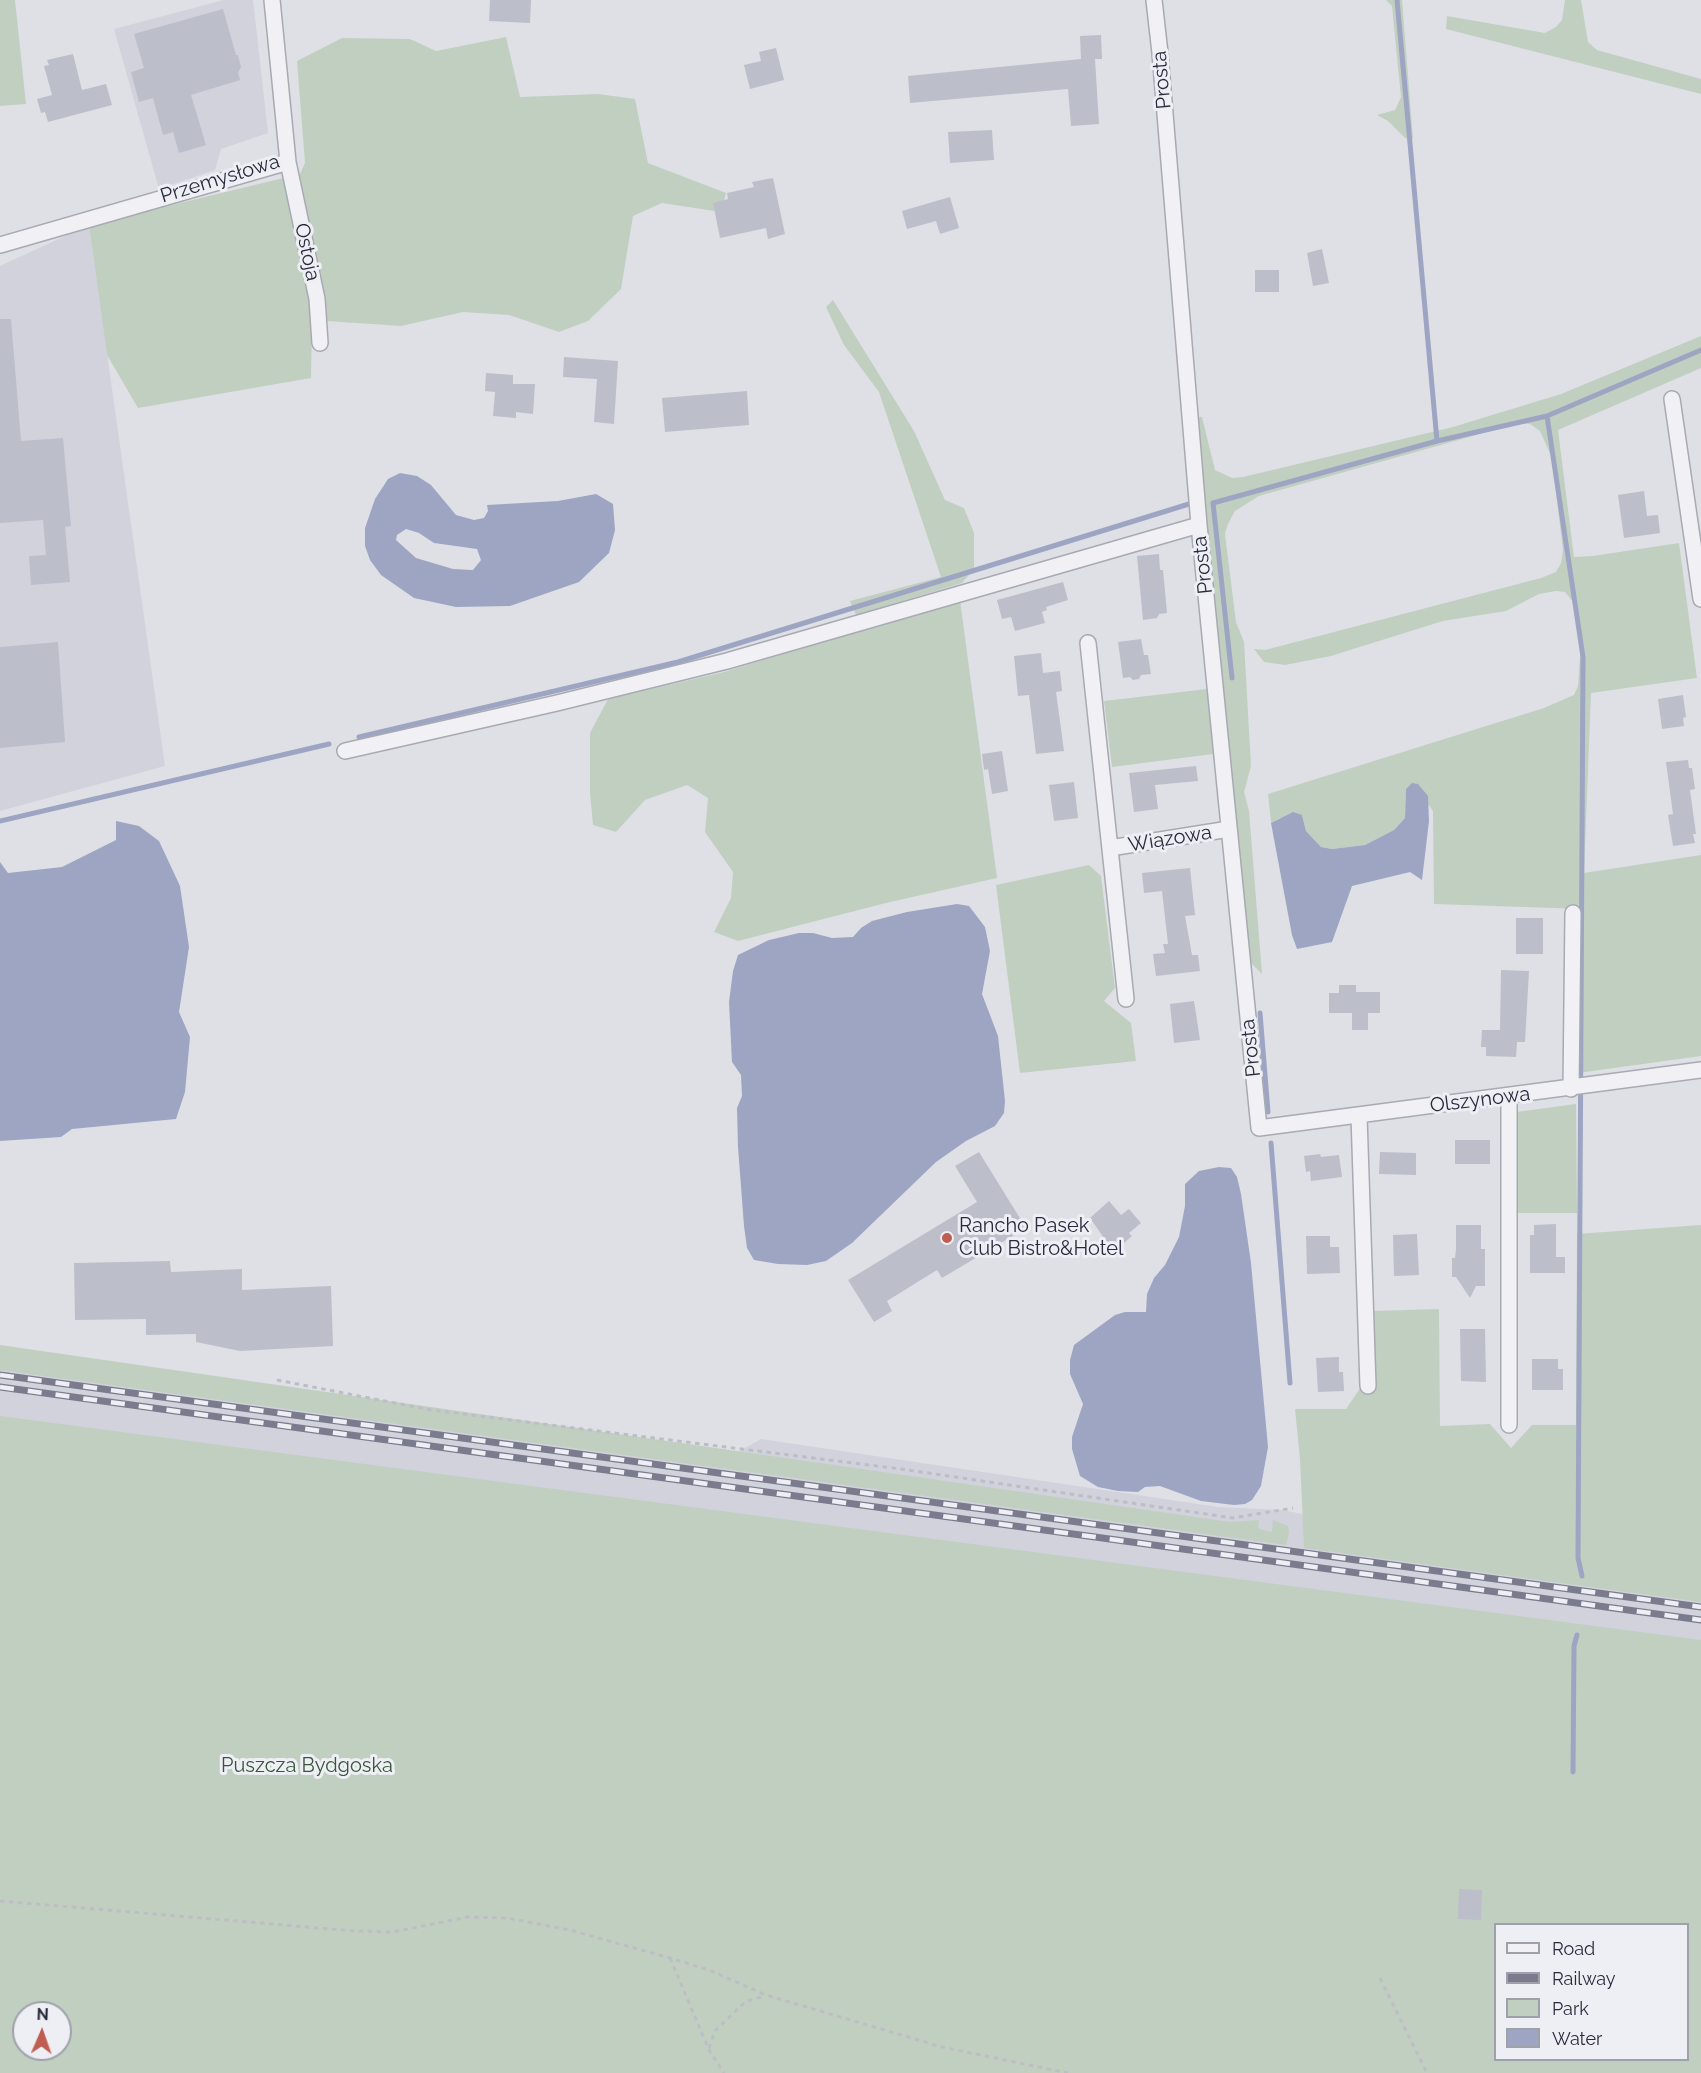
<!DOCTYPE html>
<html>
<head>
<meta charset="utf-8">
<style>
  body { margin:0 }
  #map { position:relative; width:1701px; height:2073px; overflow:hidden; background:#dfe0e6; font-family:Raleway,sans-serif }
  canvas { display:block }
  .legend { position:absolute; left:1494px; top:1923px; width:195px; height:138px; box-sizing:border-box; background:#eeeff4; border:2px solid #9fa1aa; margin:0; padding:8px 10px; list-style:none; font-size:18px; color:#292b3c }
  .legend li { display:flex; align-items:center; gap:12px; height:30px }
  .legend b { width:30px; border:2px solid #9fa1aa }
  .north { position:absolute; left:12px; top:2001px; width:60px; height:60px; box-sizing:border-box; background:#eeeff4; border:2px solid #9fa1aa; border-radius:50%; rotate:2deg; font-size:16px; font-weight:700; line-height:24px; text-align:center; color:#292b3c }
  .north::after { content:''; display:block; margin:auto; width:21px; height:27px; background:#bf5d50; clip-path:polygon(50% 0,100% 100%,50% 72%,0 100%) }
</style>
</head>
<body>
<div id="map">
<canvas width="1701" height="2073"></canvas>
<ul class="legend">
<li><b style="height:8px;background:#f1f1f5"></b>Road</li>
<li><b style="height:8px;background:#7a7c8e"></b>Railway</li>
<li><b style="height:16px;background:#c1cfc1"></b>Park</li>
<li><b style="height:16px;background:#9da5c3"></b>Water</li>
</ul>
<div class="north">N</div>
</div>
<script>
const context = document.querySelector('canvas').getContext('2d');
context.lineJoin = 'round';
function fillPath(path, color) { context.fillStyle = color; context.fill(path, 'evenodd'); }
const poly = rows => new Path2D(rows.map(r => 'M' + r).join(''));
function stroke(path, color, width, dash) { context.strokeStyle = color; context.lineWidth = width; context.lineCap = dash ? 'butt' : 'round'; context.setLineDash(dash || []); context.stroke(path); }
function write(font, color, halo, rows, align = 'center') {
  context.font = font + ' Raleway,sans-serif'; context.lineWidth = 6; context.setLineDash([]); context.textBaseline = 'middle'; context.strokeStyle = halo; context.fillStyle = color; for (const [text, x, y, turn = 0] of rows) {
    context.save(); context.translate(x, y); context.rotate((+turn || 0) * Math.PI / 180); context.textAlign = isNaN(turn) ? turn : align; if (halo) context.strokeText(text, 0, 0); context.fillText(text, 0, 0); context.restore();
  }
}
const built = poly([
  [224,0,253,0,268,133,221,149,215,170,159,189,114,29],
  [89,225,165,766,0,811,0,266],
  [0,1346,738,1452,761,1439,1218,1507,1282,1510,1581,1568,1701,1583,1701,1647,0,1419]
]);
const green = poly([
  [0,0,15,0,26,104,0,106],
  [1386,0,1402,0,1413,139,1405,138,1388,121,1377,115,1395,110,1401,97,1392,6],
  [1565,0,1581,0,1588,42,1597,50,1701,79,1701,94,1446,29,1447,16,1545,33,1556,27,1562,20],
  [506,37,520,97,598,94,635,99,648,163,726,193,721,212,662,203,633,216,621,289,588,321,559,332,509,315,463,312,401,326,312,320,311,378,138,408,107,355,89,225,300,174,305,163,297,61,342,38,410,39,436,51],
  [833,300,914,431,945,500,964,508,974,533,974,569,962,583,856,615,850,601,941,577,879,392,844,345,826,307],
  [1701,336,1701,368,1558,430,1574,557,1593,556,1679,543,1697,678,1591,693,1584,873,1701,855,1701,1056,1578,1073,1583,909,1434,904,1433,811,1428,804,1428,796,1406,789,1405,818,1394,830,1365,845,1332,849,1321,847,1306,831,1302,815,1280,818,1271,823,1268,794,1544,708,1574,695,1578,686,1581,642,1575,604,1565,592,1556,591,1539,594,1506,611,1443,621,1331,656,1285,665,1264,662,1254,649,1265,650,1541,578,1556,572,1561,563,1563,551,1552,458,1540,431,1530,424,1519,423,1259,496,1235,511,1228,524,1225,534,1236,622,1244,642,1251,766,1244,792,1249,811,1262,974,1251,963,1196,417,1202,417,1215,470,1232,478,1243,477,1453,427,1561,394],
  [960,600,997,878,886,903,738,941,714,932,731,898,733,872,705,832,708,798,687,785,645,800,616,832,593,825,590,793,590,733,608,699,724,672],
  [1207,689,1213,754,1112,767,1104,701],
  [1089,865,1101,876,1115,988,1104,1001,1131,1023,1136,1061,1020,1073,996,885],
  [1576,1104,1577,1213,1517,1213,1516,1112],
  [1701,1225,1701,1602,1304,1548,1300,1459,1295,1409,1346,1409,1361,1387,1357,1281,1372,1311,1439,1309,1440,1426,1490,1424,1511,1448,1532,1425,1576,1425,1577,1234],
  [0,1345,1230,1522,1259,1520,1258,1527,1260,1529,1272,1532,1273,1520,1288,1526,1289,1533,1286,1545,0,1370],
  [0,1416,1701,1640,1701,2073,0,2073],
  [1496,1924,1688,1924,1688,2060,1496,2060],
  [24,2013,60,2013,60,2049,24,2049]
]);
const water = poly([
  [400,473,417,476,431,485,456,515,474,520,484,518,488,511,487,505,558,501,596,494,613,504,615,530,609,553,579,582,510,606,456,607,414,598,381,575,370,560,365,546,365,528,375,499,388,479],
  [406,529,419,533,434,543,477,549,481,560,473,570,453,569,416,558,396,540,397,535],
  [1412,783,1418,784,1428,796,1429,821,1422,880,1410,872,1352,886,1332,942,1297,949,1292,935,1271,823,1293,812,1302,815,1306,831,1321,847,1332,849,1365,845,1394,830,1405,818,1406,789],
  [116,821,139,826,159,841,180,886,189,947,179,1012,190,1037,185,1092,176,1119,72,1129,61,1137,0,1141,0,862,8,873,62,867,116,840],
  [957,904,969,906,985,927,990,951,982,994,998,1036,1005,1101,1004,1113,995,1126,966,1141,936,1162,852,1243,826,1261,807,1265,778,1264,754,1260,747,1248,744,1226,738,1147,737,1108,742,1096,741,1075,732,1062,729,1002,733,971,738,955,769,940,799,933,813,933,832,938,853,937,861,928,872,921,907,912],
  [1219,1167,1231,1168,1237,1177,1241,1194,1251,1263,1268,1447,1261,1486,1252,1500,1245,1504,1234,1505,1201,1501,1160,1486,1145,1487,1138,1492,1118,1491,1098,1487,1080,1476,1072,1449,1072,1437,1083,1404,1070,1374,1070,1360,1074,1345,1115,1315,1125,1312,1146,1312,1147,1294,1154,1278,1165,1265,1179,1237,1185,1206,1185,1184,1199,1171]
]);
const stream = poly([
  [1397,0,1437,441,1547,416],
  [1232,678,1213,503,1437,441],
  [359,737,678,662,1189,504],
  [0,821,329,744],
  [1260,1013,1268,1112],
  [1271,1143,1290,1383],
  [1582,1576,1578,1558,1583,657,1547,416,1701,350],
  [1573,1772,1574,1646,1577,1635]
]);
const building = poly([
  [490,0,531,0,530,23,489,21],
  [223,9,236,55,238,55,241,67,238,73,240,80,191,95,206,145,179,153,173,132,163,135,153,98,139,102,131,72,144,68,134,34],
  [1101,35,1102,59,1095,59,1099,124,1071,126,1068,89,910,103,908,76,1081,59,1080,36],
  [776,48,784,80,750,89,744,65,761,61,759,52],
  [73,54,82,90,106,84,112,105,48,122,45,112,41,113,37,99,52,95,44,66,49,65,47,60],
  [992,130,994,160,950,163,948,132],
  [773,178,785,234,768,239,766,228,720,238,713,203,728,199,727,193,754,187,752,182],
  [950,197,959,228,940,234,936,221,907,229,902,211],
  [1322,249,1329,283,1313,286,1307,253],
  [1255,270,1279,270,1279,292,1255,292],
  [0,319,11,319,21,441,63,438,71,526,65,527,70,582,31,585,29,556,46,555,43,520,0,523],
  [564,357,618,361,614,424,594,422,597,379,563,377],
  [486,373,513,375,513,384,535,384,533,414,516,412,516,418,493,416,495,392,485,391],
  [747,391,749,425,665,432,662,398],
  [1644,491,1647,516,1658,515,1660,533,1624,538,1618,495],
  [1159,554,1160,570,1163,570,1167,613,1159,614,1157,618,1143,620,1137,556],
  [1063,582,1068,600,1046,607,1047,610,1042,612,1045,623,1015,631,1011,617,1002,619,997,600],
  [1141,639,1144,655,1148,655,1151,674,1141,675,1139,679,1133,680,1130,677,1123,678,1118,642],
  [58,642,65,742,0,748,0,647],
  [1041,653,1043,673,1060,671,1062,691,1056,692,1064,751,1036,754,1029,695,1018,696,1014,656],
  [1683,695,1686,717,1683,718,1684,726,1662,729,1658,699],
  [1002,751,1008,791,992,794,988,769,984,770,982,754],
  [1688,760,1689,768,1692,768,1695,789,1690,790,1696,834,1693,834,1695,843,1673,846,1668,815,1673,814,1666,762],
  [1196,766,1198,781,1155,785,1158,809,1134,812,1129,773],
  [1074,782,1078,818,1054,821,1049,785],
  [1190,868,1195,915,1185,916,1192,955,1198,955,1200,971,1156,976,1153,954,1165,953,1163,944,1168,944,1162,891,1144,893,1142,873],
  [1516,918,1543,918,1543,954,1516,954],
  [1501,970,1529,971,1525,1042,1517,1042,1516,1057,1486,1056,1486,1047,1481,1047,1482,1030,1500,1030],
  [1339,985,1356,985,1356,992,1380,992,1380,1013,1368,1013,1368,1030,1352,1030,1352,1013,1329,1013,1329,993,1339,993],
  [1194,1001,1200,1040,1174,1043,1170,1004],
  [1455,1140,1490,1140,1490,1164,1455,1164],
  [979,1152,1026,1228,942,1278,937,1270,887,1301,892,1311,874,1322,848,1280,977,1202,955,1166],
  [1380,1152,1416,1153,1416,1175,1379,1174],
  [1320,1154,1321,1157,1339,1155,1342,1177,1311,1181,1310,1171,1306,1172,1304,1156],
  [1109,1201,1121,1215,1129,1209,1141,1223,1129,1233,1132,1236,1112,1254,1101,1241,1104,1238,1090,1218],
  [1556,1224,1556,1257,1565,1257,1565,1273,1530,1273,1530,1235,1534,1235,1534,1225],
  [1456,1225,1481,1225,1481,1249,1485,1249,1485,1286,1476,1286,1470,1298,1456,1277,1452,1277,1452,1258,1455,1258,1456,1249],
  [1417,1234,1419,1275,1394,1276,1393,1235],
  [1306,1236,1330,1236,1330,1247,1339,1247,1340,1273,1307,1274],
  [170,1261,171,1272,242,1269,242,1290,331,1286,333,1346,240,1351,196,1342,196,1334,146,1335,146,1319,75,1320,74,1263],
  [1460,1329,1485,1329,1486,1382,1461,1381],
  [1339,1357,1339,1372,1343,1372,1344,1391,1318,1392,1316,1358],
  [1532,1359,1558,1359,1558,1369,1563,1369,1563,1390,1532,1390],
  [1459,1889,1482,1890,1481,1920,1458,1919]
]);
const path = poly([
  [277,1380,431,1410,901,1469,1233,1518,1293,1508],
  [0,1901,355,1931,393,1932,468,1917,507,1918,570,1930,670,1958,709,1970,766,1995,942,2047,1068,2073],
  [670,1958,709,2050,724,2073],
  [1380,1978,1427,2073],
  [709,2048,715,2031,745,2002,764,1996]
]);
const street = poly([
  [272,0,288,162,317,299,320,343],
  [1154,0,1160,53,1199,525,1259,1128,1701,1070],
  [0,245,288,162],
  [1672,399,1701,599],
  [1088,643,1126,999],
  [345,751,557,703,727,661,1199,525],
  [1110,848,1229,829],
  [1571,1089,1573,913],
  [1509,1097,1509,1425],
  [1359,1116,1368,1386]
]);
const rail = poly([
  [0,1375,1701,1607],
  [0,1387,1701,1620]
]);
const markers = [
  [947,1238,6,"#bf5d50"]
];
const streetNames = [
  ["Prosta",1162,80,-95],
  ["Przemysłowa",220,179,-17],
  ["Ostoja",307,252,78],
  ["Prosta",1203,565,-96],
  ["Wiązowa",1170,839,-9],
  ["Prosta",1251,1048,-96],
  ["Olszynowa",1480,1100,-7]
];
const poiNames = [
  ["Rancho Pasek",959,1226],
  ["Club Bistro&Hotel",959,1249]
];
const parkNames = [
  ["Puszcza Bydgoska",307,1766]
];
fillPath(built, '#d1d2db');
fillPath(green, '#c1cfc1');
fillPath(water, '#9da5c3');
stroke(stream, '#9da5c3', 5);
fillPath(building, '#bcbec9');
stroke(street, '#a8aab3', 18);
stroke(path, '#bdbec5', 3, [4.5, 4.5]);
stroke(street, '#f1f1f5', 15);
stroke(rail, '#7a7c8e', 7);
stroke(rail, '#eeeff4', 4.5, [14]);
for (const [x, y, r, color] of markers) { const dot = new Path2D(); dot.arc(x, y, r, 0, 2 * Math.PI); context.fillStyle = color; context.fill(dot); stroke(dot, '#eeeff4', 2); }
write('20px', '#292b3c', '#eeeff4', streetNames);
write('20px', '#292b3c', '#eeeff4', poiNames, 'left');
write('20px', '#38563b', '#eeeff4', parkNames);
</script>
</body>
</html>
